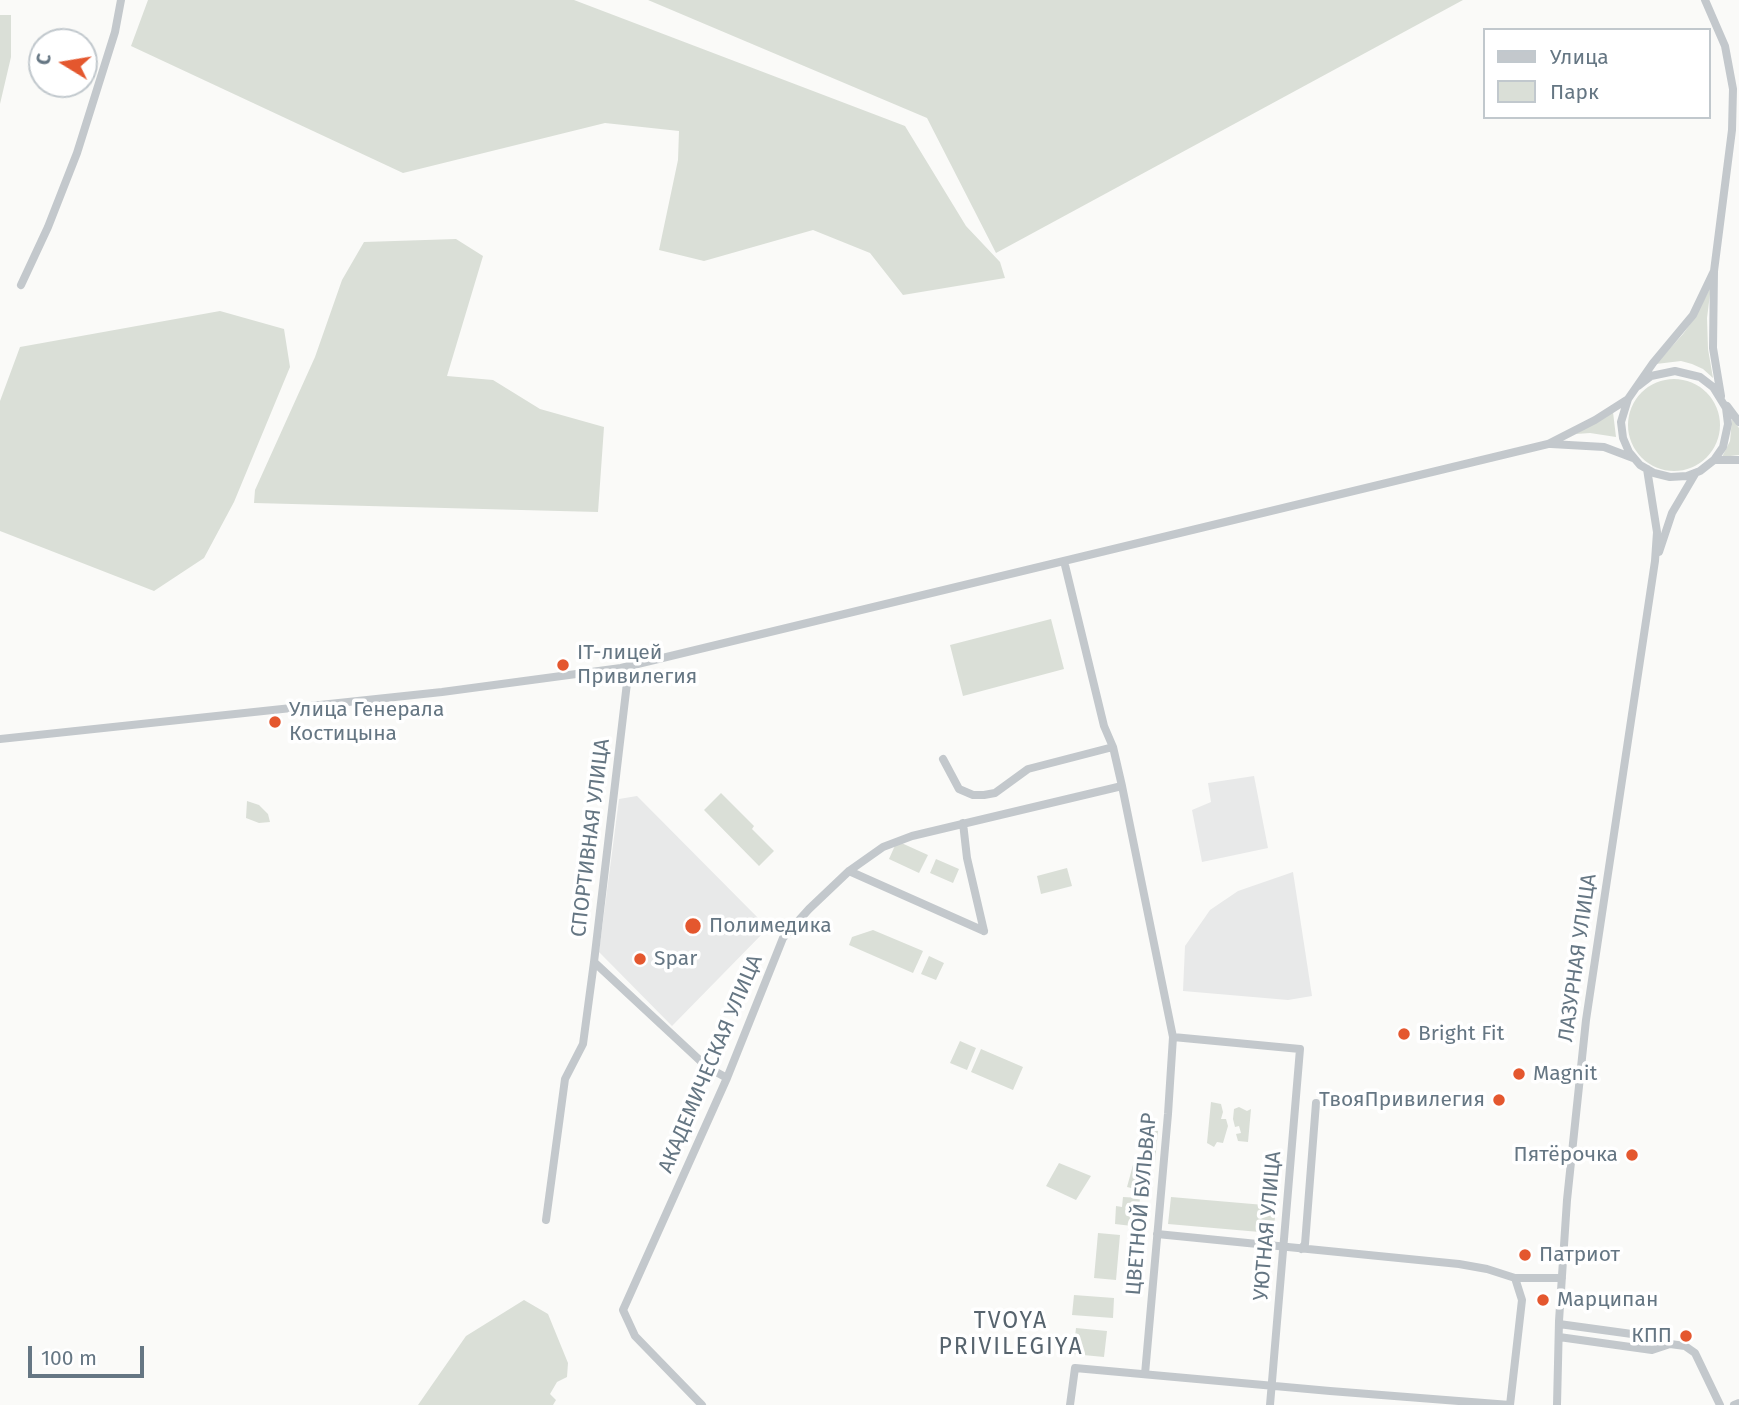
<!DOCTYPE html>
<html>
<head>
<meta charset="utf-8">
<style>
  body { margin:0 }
  #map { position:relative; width:1739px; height:1405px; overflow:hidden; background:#fafaf8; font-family:"Fira Sans",sans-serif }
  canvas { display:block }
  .legend { position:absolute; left:1483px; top:28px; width:228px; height:91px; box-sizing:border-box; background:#fff; border:2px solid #c1c8cd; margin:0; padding:9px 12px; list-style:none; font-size:21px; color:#657683 }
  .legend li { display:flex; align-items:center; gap:14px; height:35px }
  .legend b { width:35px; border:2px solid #c1c8cd }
  .north { position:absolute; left:28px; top:28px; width:70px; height:70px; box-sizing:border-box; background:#fff; border:2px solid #c1c8cd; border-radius:50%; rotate:281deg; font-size:19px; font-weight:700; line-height:28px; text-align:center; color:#657683 }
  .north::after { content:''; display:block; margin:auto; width:24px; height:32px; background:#e4572e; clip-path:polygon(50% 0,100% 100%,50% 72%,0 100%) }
  .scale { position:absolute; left:28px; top:1346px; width:116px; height:32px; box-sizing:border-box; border:4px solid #657683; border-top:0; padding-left:9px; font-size:21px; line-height:24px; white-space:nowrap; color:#657683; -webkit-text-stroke:5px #fff; paint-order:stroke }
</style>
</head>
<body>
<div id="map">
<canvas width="1739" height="1405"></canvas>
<ul class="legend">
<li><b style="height:9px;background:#c3c8cc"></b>Улица</li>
<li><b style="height:19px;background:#dadfd7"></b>Парк</li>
</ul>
<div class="north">С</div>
<div class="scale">100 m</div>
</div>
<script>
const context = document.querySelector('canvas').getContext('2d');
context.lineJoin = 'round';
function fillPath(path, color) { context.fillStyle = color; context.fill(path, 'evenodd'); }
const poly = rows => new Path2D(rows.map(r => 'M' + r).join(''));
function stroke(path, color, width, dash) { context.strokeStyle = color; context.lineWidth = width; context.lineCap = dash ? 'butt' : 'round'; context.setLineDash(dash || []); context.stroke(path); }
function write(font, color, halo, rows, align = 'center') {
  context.font = font + ' "Fira Sans",sans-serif'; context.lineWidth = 7; context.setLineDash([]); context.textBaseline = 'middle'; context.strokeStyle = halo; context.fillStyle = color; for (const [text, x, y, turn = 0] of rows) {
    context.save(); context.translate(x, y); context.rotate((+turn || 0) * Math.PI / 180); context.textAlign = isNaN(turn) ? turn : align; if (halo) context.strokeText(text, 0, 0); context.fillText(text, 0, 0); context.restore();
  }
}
const built = poly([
  [1254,776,1268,848,1202,862,1192,810,1211,802,1208,783],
  [637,796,768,928,672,1026,599,952,619,799],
  [1293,872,1312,996,1288,1000,1183,991,1185,946,1210,910,1238,891]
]);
const green = poly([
  [148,0,574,0,905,126,966,226,1000,262,1005,278,903,295,870,253,813,230,704,261,659,250,678,160,679,131,605,123,403,173,131,46],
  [648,0,1463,0,996,253,927,118],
  [0,15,11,15,11,57,0,104],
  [456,239,483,256,447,376,493,380,540,409,604,427,598,512,254,503,255,490,315,357,342,280,364,242],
  [1711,286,1707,318,1708,349,1713,378,1703,369,1692,364,1681,361,1656,364,1683,334,1696,316],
  [220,311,284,329,290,367,234,502,204,558,154,591,0,531,0,401,20,347],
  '1628 425a46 46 0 1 1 92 0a46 46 0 1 1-92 0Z',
  [1613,412,1616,437,1590,433,1576,434],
  [1732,419,1739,428,1739,455,1722,457,1730,441],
  [1051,619,1064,669,963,696,950,645],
  [721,793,754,826,752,829,774,851,759,866,704,810],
  [247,801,259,805,268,814,270,822,259,823,246,818],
  [897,841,928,855,919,873,889,859],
  [936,859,959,869,953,883,930,873],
  [1067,868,1072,886,1041,894,1037,876],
  [873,930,923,951,913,973,849,945,852,937],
  [929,956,944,963,936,980,921,974],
  [960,1041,976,1048,967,1070,950,1063],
  [981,1049,1023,1067,1013,1090,971,1072],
  [1211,1102,1221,1104,1223,1112,1221,1119,1226,1119,1228,1126,1223,1143,1217,1142,1214,1147,1207,1143],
  [1239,1107,1247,1111,1251,1109,1248,1142,1238,1141,1236,1134,1241,1133,1239,1126,1235,1127,1233,1119,1234,1109],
  [1145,1129,1158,1131,1155,1162,1140,1160],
  [1059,1163,1091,1176,1076,1200,1046,1186],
  [1133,1165,1150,1169,1144,1191,1127,1187],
  [1123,1197,1140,1198,1139,1209,1134,1209,1132,1226,1115,1224,1116,1206,1122,1207],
  [1171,1197,1276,1206,1274,1228,1271,1233,1168,1224],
  [1098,1233,1120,1235,1116,1280,1094,1278],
  [1074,1295,1114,1298,1113,1318,1072,1315],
  [524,1300,548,1314,568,1363,567,1377,557,1382,550,1394,556,1400,553,1405,418,1405,466,1336],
  [1076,1328,1107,1331,1104,1357,1073,1354]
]);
const minor = poly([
  [1705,0,1725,46,1733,89,1732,130,1714,271,1713,348,1721,396],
  [21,285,48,227,77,153,115,32,121,0],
  [1638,386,1651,376,1675,371,1700,377,1713,387,1726,408,1728,424,1723,447,1714,460,1700,471,1687,476,1670,477,1654,473,1640,465,1629,452,1623,438,1621,422,1628,399,1653,363,1693,315,1714,271],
  [1727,406,1739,422],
  [1551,444,1604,447,1633,458],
  [1714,460,1739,460],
  [1659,552,1672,513,1695,474],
  [1064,561,1104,726,1113,747,1122,786],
  [629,666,594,962,707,1067,727,1078],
  [0,739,442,692,621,668,1548,444,1595,420,1628,399],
  [943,759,959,789,973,795,984,795,995,793,1028,769,1113,747],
  [963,823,967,858,984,931],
  [849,871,984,931],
  [1173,1037,1300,1049,1270,1405],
  [546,1220,565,1079,583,1044,594,962],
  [1157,1234,1459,1264,1487,1269,1515,1278,1522,1300,1510,1405],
  [1301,1249,1305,1244,1316,1103],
  [1515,1278,1562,1278],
  [1559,1337,1652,1350,1670,1344,1661,1338,1559,1324],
  [1670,1344,1685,1346,1695,1353,1720,1405],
  [702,1405,635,1336,623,1310,727,1078,783,938,809,909,849,871,883,847,912,836,1122,786,1173,1037,1168,1114,1145,1374],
  [1070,1405,1075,1368,1330,1391,1510,1405],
  [1557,1405,1559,1321,1567,1200,1586,1020,1655,561,1657,532,1647,469],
  [1734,1405,1739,1403]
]);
const markers = [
  [563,665,7,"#e4572e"],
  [275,722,7,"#e4572e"],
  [693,926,9,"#e4572e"],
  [640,959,7,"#e4572e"],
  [1404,1034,7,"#e4572e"],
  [1519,1074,7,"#e4572e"],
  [1499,1100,7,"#e4572e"],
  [1632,1155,7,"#e4572e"],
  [1525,1255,7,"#e4572e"],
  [1543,1300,7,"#e4572e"],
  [1686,1336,7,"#e4572e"]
];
const poiNames = [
  ["IT-лицей",577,653],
  ["Привилегия",577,677],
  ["Улица Генерала",289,710],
  ["Костицына",289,734],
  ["Полимедика",709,926],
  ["Spar",654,959],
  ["Bright Fit",1418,1034],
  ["Magnit",1533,1074],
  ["ТвояПривилегия",1485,1100,"right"],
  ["Пятёрочка",1618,1155,"right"],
  ["Патриот",1539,1255],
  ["Марципан",1557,1300],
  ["КПП",1672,1336,"right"]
];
const streetNames = [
  ["СПОРТИВНАЯ УЛИЦА",591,838,-83],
  ["ЛАЗУРНАЯ УЛИЦА",1578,958,-82],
  ["АКАДЕМИЧЕСКАЯ УЛИЦА",711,1064,-67],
  ["ЦВЕТНОЙ БУЛЬВАР",1142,1204,-85],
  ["УЮТНАЯ УЛИЦА",1268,1226,-85]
];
const neighbourhoodNames = [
  ["TVOYA",1011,1322],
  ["PRIVILEGIYA",1011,1348]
];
fillPath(built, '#e8e9e9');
fillPath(green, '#dadfd7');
stroke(minor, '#c3c8cc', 8);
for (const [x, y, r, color] of markers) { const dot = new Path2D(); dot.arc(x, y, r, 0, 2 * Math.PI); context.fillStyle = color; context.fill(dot); stroke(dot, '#fff', 2.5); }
write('21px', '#657683', '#fff', poiNames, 'left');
write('21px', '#657683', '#fff', streetNames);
context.letterSpacing = '2px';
write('23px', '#57646e', '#fff', neighbourhoodNames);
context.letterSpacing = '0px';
</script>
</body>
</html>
